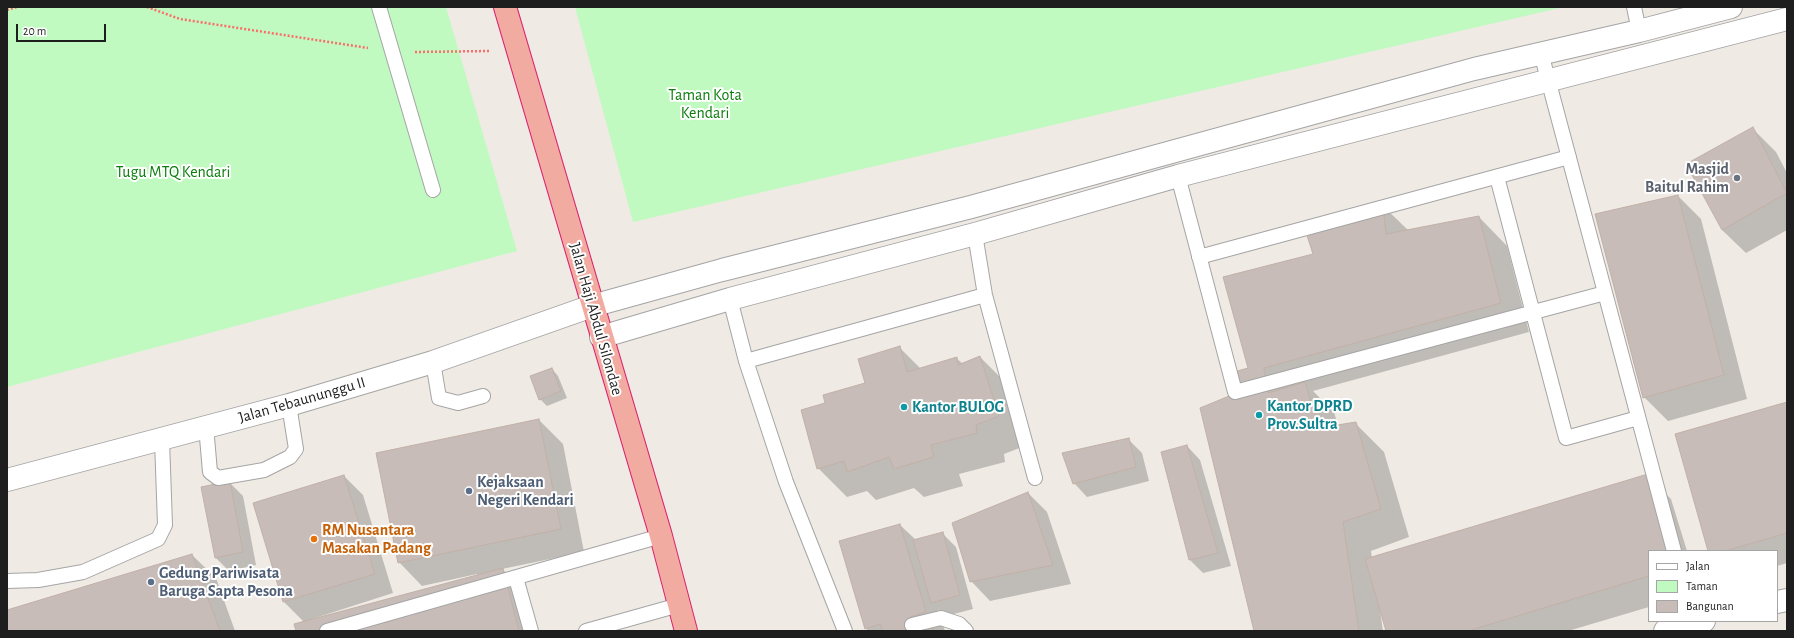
<!DOCTYPE html>
<html>
<head>
<meta charset="utf-8">
<style>
  body { margin:0 }
  #map { position:relative; width:1794px; height:638px; overflow:hidden; background:#efeae4; font-family:"Alegreya Sans",sans-serif }
  canvas { display:block }
  .frame { position:absolute; inset:0; border:8px solid #1e1e1e; pointer-events:none }
  .legend { position:absolute; left:1648px; top:550px; width:130px; height:72px; box-sizing:border-box; background:#fff; border:1px solid #a5a5a5; margin:0; padding:5px 7px; list-style:none; font-size:12px; color:#1e1e1e }
  .legend li { display:flex; align-items:center; gap:8px; height:20px }
  .legend b { width:20px; border:1px solid #a5a5a5 }
  .scale { position:absolute; left:16px; top:24px; width:90px; height:18px; box-sizing:border-box; border:2px solid #1e1e1e; border-top:0; padding-left:5px; font-size:12px; line-height:14px; white-space:nowrap; color:#1e1e1e; -webkit-text-stroke:3px #fff; paint-order:stroke }
</style>
</head>
<body>
<div id="map">
<canvas width="1794" height="638"></canvas>
<div class="frame"></div>
<ul class="legend">
<li><b style="height:5px;background:#fff"></b>Jalan</li>
<li><b style="height:11px;background:#c0fac0"></b>Taman</li>
<li><b style="height:11px;background:#c7bcb7"></b>Bangunan</li>
</ul>
<div class="scale">20 m</div>
</div>
<script>
const context = document.querySelector('canvas').getContext('2d');
context.lineJoin = 'round';
function fillPath(path, color) { context.fillStyle = color; context.fill(path, 'evenodd'); }
const poly = rows => new Path2D(rows.map(r => 'M' + r).join(''));
function stroke(path, color, width, dash) { context.strokeStyle = color; context.lineWidth = width; context.lineCap = dash ? 'butt' : 'round'; context.setLineDash(dash || []); context.stroke(path); }
function write(font, color, halo, rows, align = 'center') {
  context.font = font + ' "Alegreya Sans",sans-serif'; context.lineWidth = 4; context.setLineDash([]); context.textBaseline = 'middle'; context.strokeStyle = halo; context.fillStyle = color; for (const [text, x, y, turn = 0] of rows) {
    context.save(); context.translate(x, y); context.rotate((+turn || 0) * Math.PI / 180); context.textAlign = isNaN(turn) ? turn : align; if (halo) context.strokeText(text, 0, 0); context.fillText(text, 0, 0); context.restore();
  }
}
const park = poly([
  [7,7,446,7,517,251,7,387],
  [575,7,1564,7,633,222]
]);
const shadow = poly([
  [1752,128,1776,152,1787,173,1787,230,1746,253,1722,230],
  [1678,196,1701,219,1747,399,1668,421,1644,397],
  [1383,206,1408,230,1479,217,1507,246,1529,332,1313,391,1334,412,1338,426,1355,423,1384,452,1409,537,1371,551,1372,558,1647,475,1671,499,1687,551,1649,551,1649,607,1568,631,1387,631,1380,610,1383,631,1255,631,1236,394,1314,255],
  [899,347,921,369,956,358,963,364,980,357,1009,386,1027,445,1004,454,1005,462,959,474,963,486,924,497,914,488,876,500,867,491,847,497,818,468,827,404,866,383],
  [552,369,558,376,567,398,547,406,540,399],
  [1787,403,1787,563,1777,566,1777,551,1709,551],
  [539,420,563,444,584,552,502,569,526,593,536,631,297,631,304,622,284,602,254,504,344,476,363,495,393,593,312,619,312,620,478,576,477,574,422,586,399,562],
  [1128,439,1142,453,1149,481,1087,497,1074,483],
  [1187,446,1200,460,1231,566,1203,573,1190,560],
  [229,482,243,496,256,565,229,571,215,557],
  [1028,493,1047,512,1071,584,990,601,971,581],
  [900,525,916,540,942,533,956,547,973,609,946,616,938,609,945,631,868,631,866,628],
  [192,555,216,578,235,631,7,631,7,611]
]);
const building = poly([
  [1753,127,1787,193,1722,230,1686,164,1753,127],
  [1678,195,1724,375,1643,398,1595,214,1678,195],
  [1383,205,1386,234,1479,216,1501,303,1264,368,1268,393,1305,382,1319,428,1356,422,1381,509,1343,522,1359,631,1254,631,1200,408,1234,394,1227,374,1248,368,1223,277,1313,254,1303,223,1383,205],
  [900,346,907,372,957,357,958,365,980,356,999,416,976,425,977,433,931,445,934,457,894,469,889,457,847,472,844,461,817,469,801,410,825,403,823,395,865,383,858,359,900,346],
  [552,368,561,391,539,400,530,376,552,368],
  [1787,402,1787,533,1725,551,1708,551,1675,434,1787,402],
  [539,419,561,529,398,563,376,453,539,419],
  [1129,438,1136,467,1073,484,1062,453,1129,438],
  [1187,445,1218,553,1189,560,1161,452,1187,445],
  [1648,474,1671,551,1649,551,1649,576,1468,631,1386,631,1365,559,1648,474],
  [344,475,375,574,283,602,253,503,344,475],
  [230,481,243,552,215,558,201,487,230,481],
  [1028,492,1053,565,970,582,952,523,1028,492],
  [900,524,926,612,910,617,914,631,883,631,880,624,865,629,839,541,900,524],
  [943,532,960,595,931,603,913,540,943,532],
  [192,554,220,631,7,631,7,610,192,554],
  [503,568,519,631,296,631,294,624,503,568],
  [932,627,933,631,917,631,932,627]
]);
const path = poly([
  [147,7,180,19,368,48],
  [7,10,17,7],
  [415,52,490,51]
]);
const service = poly([
  [379,7,433,190],
  [1634,7,1639,31],
  [1541,53,1674,551],
  [1178,176,1235,392,1605,293],
  [1497,177,1566,438,1638,418],
  [975,234,985,295,1035,478],
  [1199,257,1569,157],
  [730,299,746,361,786,482,845,631],
  [746,361,985,295],
  [433,362,439,398,458,403,483,396],
  [206,426,210,472,218,478,264,470,290,457,296,449,289,405],
  [516,578,531,631],
  [7,581,38,580,83,572,158,539,165,525,162,440],
  [912,625,941,618,959,624,966,631],
  [327,631,661,536],
  [586,631,679,605]
]);
const minor = poly([
  [592,306,722,270,971,207,1474,69,1639,31,1731,7],
  [601,337,730,299,975,234,1178,176,1787,19]
]);
const tertiary = poly([
  [7,480,289,405,433,362,592,306],
  [1777,602,1787,600],
  [1665,631,1704,621]
]);
const trunk = poly([
  [505,7,661,536,686,631]
]);
const markers = [
  [1737,178,4,"#6b7280"],
  [904,407,4,"#0f9aa8"],
  [1259,415,4,"#0f9aa8"],
  [469,491,4,"#5c6f8a"],
  [314,539,4,"#e8710a"],
  [151,582,4,"#5c6f8a"]
];
const parkNames = [
  ["Taman Kota",705,95],
  ["Kendari",705,113],
  ["Tugu MTQ Kendari",173,172]
];
const worshipNames = [
  ["Masjid",1729,169],
  ["Baitul Rahim",1729,187]
];
const streetNames = [
  ["Jalan Haji Abdul Silondae",596,319,74],
  ["Jalan Tebaununggu II",302,400,-16]
];
const cultureNames = [
  ["Kantor DPRD",1267,406],
  ["Prov.Sultra",1267,424],
  ["Kantor BULOG",912,407]
];
const serviceNames = [
  ["Kejaksaan",477,482],
  ["Negeri Kendari",477,500],
  ["Gedung Pariwisata",159,573],
  ["Baruga Sapta Pesona",159,591]
];
const foodNames = [
  ["RM Nusantara",322,530],
  ["Masakan Padang",322,548]
];
fillPath(park, '#c0fac0');
fillPath(shadow, '#0003');
fillPath(building, '#c7bcb7');
stroke(building, '#c1b0a6', 1);
stroke(service, '#a5a5a5', 16);
stroke(minor, '#a5a5a5', 24);
stroke(tertiary, '#a5a5a5', 24);
stroke(trunk, '#db2371', 24);
stroke(path, '#fa6d69', 2.5, [2, 2]);
stroke(service, '#fff', 14);
stroke(minor, '#fff', 22);
stroke(tertiary, '#fff', 22);
stroke(trunk, '#f2aba0', 22);
for (const [x, y, r, color] of markers) { const dot = new Path2D(); dot.arc(x, y, r, 0, 2 * Math.PI); context.fillStyle = color; context.fill(dot); stroke(dot, '#fff', 1.5); }
write('16px', '#0b7d0b', '#fff', parkNames);
write('bold 16px', '#5b616d', '#fff', worshipNames, 'right');
write('16px', '#1e1e1e', '#fff', streetNames);
write('bold 16px', '#0d838f', '#fff', cultureNames, 'left');
write('bold 16px', '#4e5e75', '#fff', serviceNames, 'left');
write('bold 16px', '#c56008', '#fff', foodNames, 'left');
</script>
</body>
</html>
